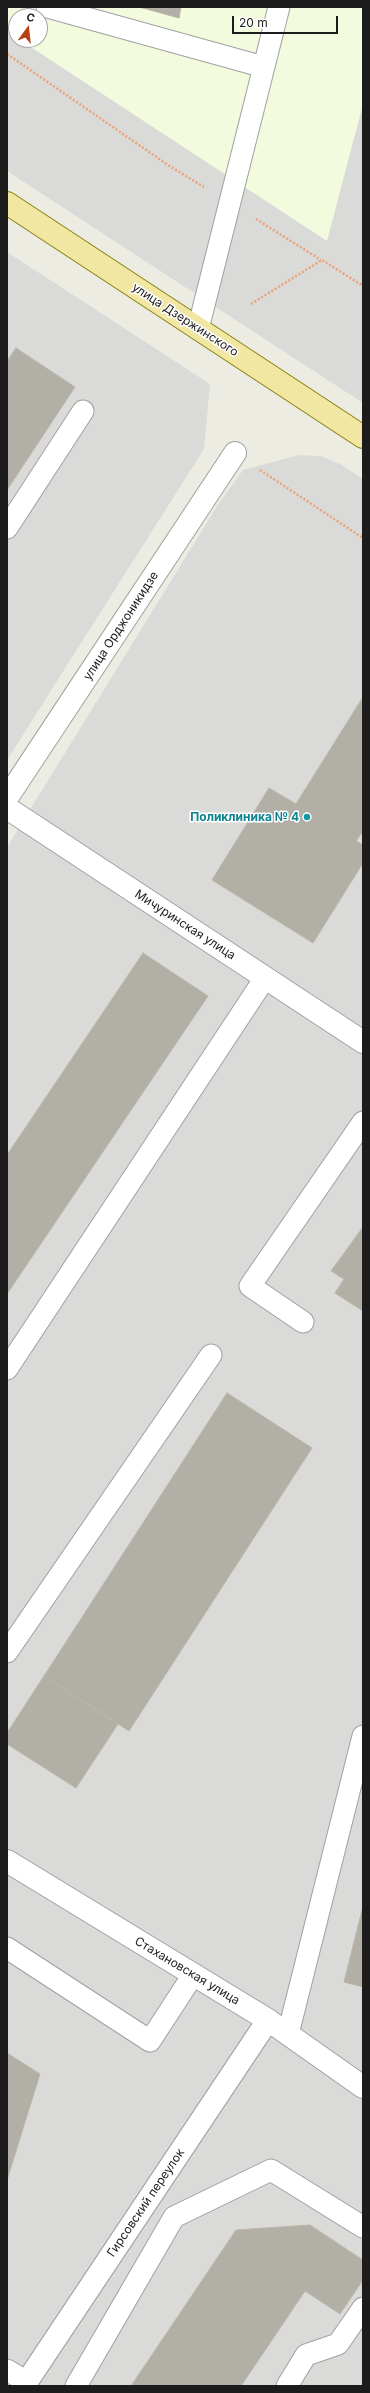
<!DOCTYPE html>
<html>
<head>
<meta charset="utf-8">
<style>
  body { margin:0 }
  #map { position:relative; width:370px; height:2393px; overflow:hidden; background:#edece3; font-family:Inter,sans-serif }
  canvas { display:block }
  .frame { position:absolute; inset:0; border:8px solid #1c1c1c; pointer-events:none }
  .north { position:absolute; left:8px; top:8px; width:40px; height:40px; box-sizing:border-box; background:#fff; border:1px solid #a4a4a4; border-radius:50%; rotate:15deg; font-size:11px; font-weight:700; line-height:16px; text-align:center; color:#1c1c1c }
  .north::after { content:''; display:block; margin:auto; width:14px; height:18px; background:#b54114; clip-path:polygon(50% 0,100% 100%,50% 72%,0 100%) }
  .scale { position:absolute; left:232px; top:16px; width:106px; height:18px; box-sizing:border-box; border:2px solid #1c1c1c; border-top:0; padding-left:5px; font-size:12px; line-height:14px; white-space:nowrap; color:#1c1c1c; -webkit-text-stroke:3px #fff; paint-order:stroke }
</style>
</head>
<body>
<div id="map">
<canvas width="370" height="2393"></canvas>
<div class="frame"></div>
<div class="north">С</div>
<div class="scale">20 m</div>
</div>
<script>
const context = document.querySelector('canvas').getContext('2d');
context.lineJoin = 'round';
function fillPath(path, color) { context.fillStyle = color; context.fill(path, 'evenodd'); }
const poly = rows => new Path2D(rows.map(r => 'M' + r).join(''));
function stroke(path, color, width, dash) { context.strokeStyle = color; context.lineWidth = width; context.lineCap = dash ? 'butt' : 'round'; context.setLineDash(dash || []); context.stroke(path); }
function write(font, color, halo, rows, align = 'center') {
  context.font = font + ' Inter,sans-serif'; context.lineWidth = 3; context.setLineDash([]); context.textBaseline = 'middle'; context.strokeStyle = halo; context.fillStyle = color; for (const [text, x, y, turn = 0] of rows) {
    context.save(); context.translate(x, y); context.rotate((+turn || 0) * Math.PI / 180); context.textAlign = isNaN(turn) ? turn : align; if (halo) context.strokeText(text, 0, 0); context.fillText(text, 0, 0); context.restore();
  }
}
const residential = poly([
  [7,7,363,7,363,403,7,171],
  [16,16,40,16,40,40,16,40],
  [7,252,210,384,204,449,7,760],
  [299,455,320,456,340,464,363,479,363,2386,7,2386,7,847,219,503,243,470]
]);
const education = poly([
  [7,7,363,7,363,104,327,241,20,40,40,40,40,16,16,16,16,38,7,32]
]);
const building = poly([
  [139,7,181,7,179,18,139,7],
  [16,348,75,387,7,490,7,361,16,348],
  [363,697,363,831,356,841,363,845,363,863,313,943,212,880,269,788,296,804,363,697],
  [143,953,208,996,7,1294,7,1155,143,953],
  [363,1227,363,1311,335,1293,344,1279,331,1271,363,1227],
  [227,1393,312,1448,129,1731,44,1676,227,1393],
  [44,1676,118,1724,76,1788,7,1744,7,1733,44,1676],
  [363,1906,363,1987,344,1982,363,1906],
  [7,2053,40,2074,7,2180,7,2053],
  [310,2225,363,2260,363,2280,340,2314,305,2291,241,2386,131,2386,236,2230,310,2225]
]);
const path = poly([
  [7,54,168,165,204,187],
  [256,219,321,260],
  [251,304,322,260,363,286],
  [260,470,363,538]
]);
const service = poly([
  [47,7,264,67],
  [198,329,279,7],
  [7,528,83,411],
  [303,1322,250,1286,363,1122],
  [7,1369,265,978],
  [7,1652,211,1355],
  [7,1948,150,2041,193,1975],
  [288,2034,363,1736],
  [7,2370,27,2382],
  [76,2386,174,2217,271,2170,363,2227],
  [287,2386,306,2355,338,2344,363,2308]
]);
const minor = poly([
  [7,798,235,453],
  [7,808,363,1042],
  [7,1861,268,2020,363,2087],
  [24,2386,268,2020]
]);
const primary = poly([
  [7,203,363,437]
]);
const markers = [
  [307,817,4,"#0f9aa8"]
];
const streetNames = [
  ["улица Дзержинского",185,320,33],
  ["улица Орджоникидзе",121,626,-57],
  ["Мичуринская улица",185,925,33],
  ["Стахановская улица",187,1971,31],
  ["Гирсовский переулок",146,2203,-56]
];
const cultureNames = [
  ["Поликлиника № 4",299,817]
];
fillPath(residential, '#dadad9');
fillPath(education, '#f3fbde');
fillPath(building, '#b2afa6');
stroke(building, '#bdb7a7', 1);
stroke(service, '#a0a0a0', 23);
stroke(minor, '#a0a0a0', 24);
stroke(primary, '#86800f', 24);
stroke(path, '#eba276', 2.5, [2, 2]);
stroke(service, '#fff', 21);
stroke(minor, '#fff', 22);
stroke(primary, '#f2e6a3', 22);
for (const [x, y, r, color] of markers) { const dot = new Path2D(); dot.arc(x, y, r, 0, 2 * Math.PI); context.fillStyle = color; context.fill(dot); stroke(dot, '#fff', 1.5); }
write('12px', '#1c1c1c', '#fff', streetNames);
write('bold 12px', '#0d838f', '#fff', cultureNames, 'right');
</script>
</body>
</html>
